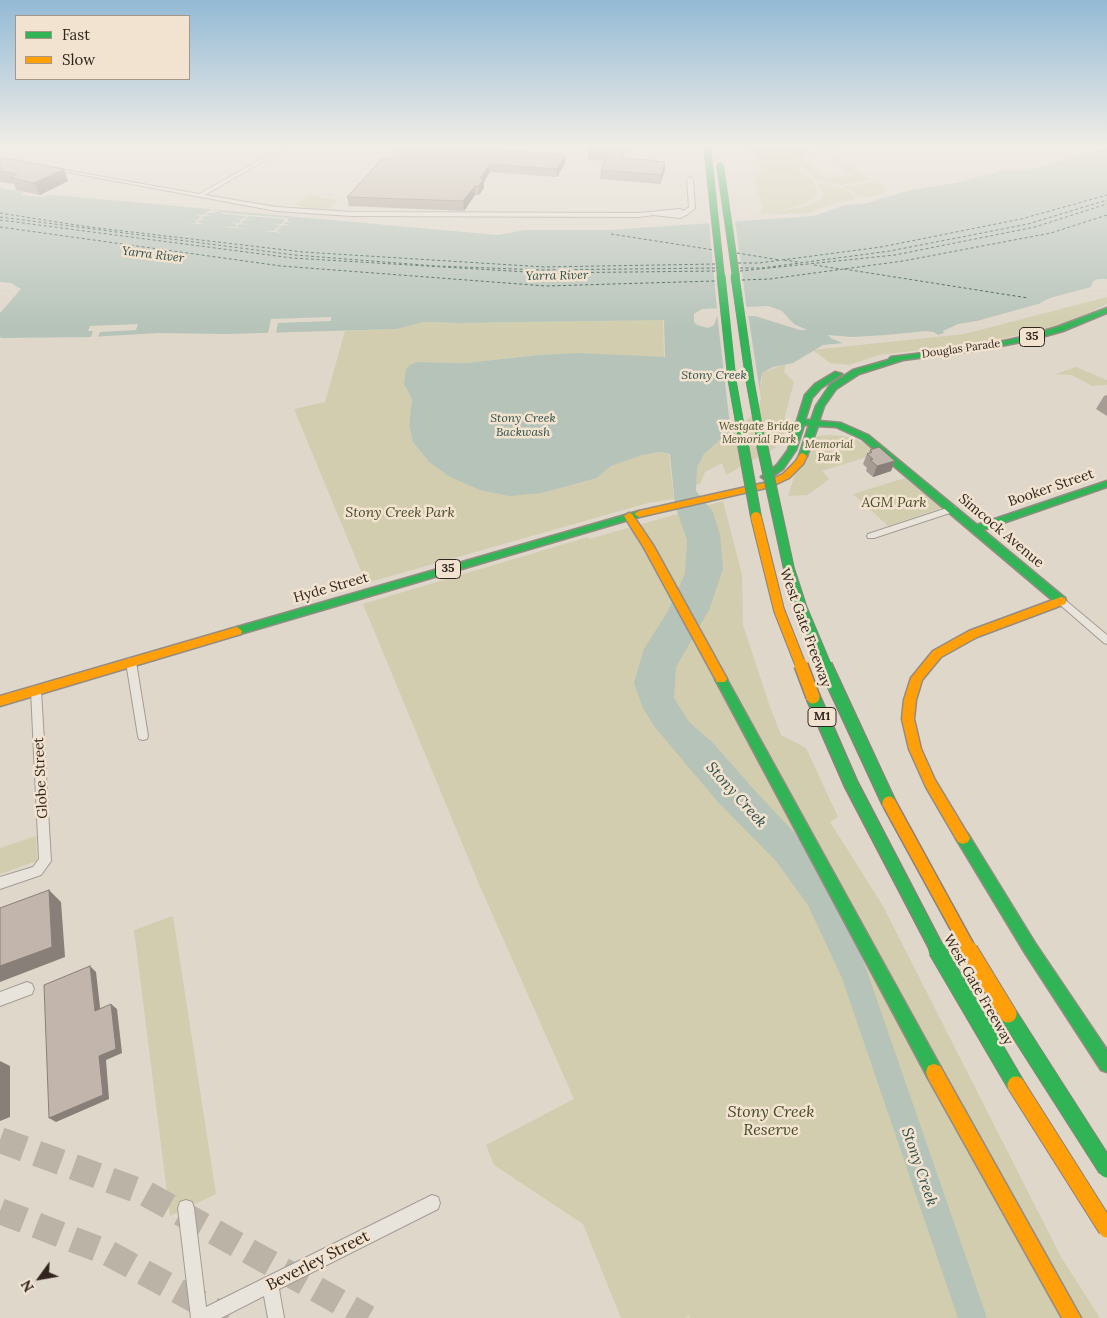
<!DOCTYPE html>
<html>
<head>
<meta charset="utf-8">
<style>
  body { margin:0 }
  #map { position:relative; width:1107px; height:1318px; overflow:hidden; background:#dfd7ca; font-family:Lora,serif }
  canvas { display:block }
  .legend { position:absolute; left:15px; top:15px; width:175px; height:65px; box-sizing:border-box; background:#f1e3d0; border:1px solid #a49788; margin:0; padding:6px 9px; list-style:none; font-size:15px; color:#31251d }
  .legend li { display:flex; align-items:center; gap:10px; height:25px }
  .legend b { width:25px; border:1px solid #a49788 }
  .north { position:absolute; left:15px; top:1253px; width:50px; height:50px; -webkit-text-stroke:4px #f1e3d0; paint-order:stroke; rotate:238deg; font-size:14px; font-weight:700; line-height:20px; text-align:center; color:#31251d }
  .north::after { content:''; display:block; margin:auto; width:18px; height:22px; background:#31251d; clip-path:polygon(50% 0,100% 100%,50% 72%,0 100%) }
</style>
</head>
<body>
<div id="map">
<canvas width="1107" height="1318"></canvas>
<ul class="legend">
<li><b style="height:6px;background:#30b455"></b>Fast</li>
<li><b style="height:6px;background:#ff9f0a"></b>Slow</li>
</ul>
<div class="north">N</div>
</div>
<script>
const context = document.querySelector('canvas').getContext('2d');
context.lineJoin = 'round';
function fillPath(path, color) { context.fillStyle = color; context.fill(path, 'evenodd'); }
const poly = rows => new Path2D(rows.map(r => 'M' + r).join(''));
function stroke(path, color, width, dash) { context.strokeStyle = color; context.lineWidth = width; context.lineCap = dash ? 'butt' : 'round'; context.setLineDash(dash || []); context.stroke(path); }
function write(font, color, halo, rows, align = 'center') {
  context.font = font + ' Lora,serif'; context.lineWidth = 5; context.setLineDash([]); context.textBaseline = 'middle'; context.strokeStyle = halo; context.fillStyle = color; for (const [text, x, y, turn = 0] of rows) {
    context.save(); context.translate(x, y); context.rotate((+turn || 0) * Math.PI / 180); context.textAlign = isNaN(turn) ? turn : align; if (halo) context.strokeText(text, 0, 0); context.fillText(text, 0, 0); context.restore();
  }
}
const green = poly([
  [744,145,785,145,800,168,799,169,815,184,817,196,802,205,776,212,759,214,764,207,754,182,761,170,756,157],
  [789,145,837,145,840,147,824,152,812,145,800,148,810,155,801,157,826,179,851,175,828,155,862,173,869,179,843,185,818,181,797,162,789,150],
  [873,182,884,185,885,193,869,197,858,197,854,192,842,187],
  [820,183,846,190,856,197,850,201,836,202,808,213,761,215,803,207,820,200,823,195,818,184],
  [309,196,333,199,337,202,329,209,307,208,296,204],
  [1107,297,1107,304,1060,327,979,343,879,355,849,365,830,363,813,350,964,334],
  [646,320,663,320,664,358,578,353,538,355,466,363,417,362,404,384,412,399,409,426,413,442,429,462,450,477,542,493,597,478,611,466,642,455,660,452,669,454,674,499,648,503,366,583,294,409,325,402,345,331,397,329,423,322,458,323],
  [785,364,785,370,783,371,794,382,785,416,784,434,775,448,726,475,722,463,705,472,700,484,696,485,697,468,704,454,728,433,762,382,762,373],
  [1076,367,1107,380,1107,385,1092,386,1072,375,1055,374],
  [828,435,843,436,860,441,880,453,822,471,829,479,823,484,807,495,788,496,795,474,807,461,814,439,818,436],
  [905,478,941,508,888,526,853,494],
  [723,501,742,575,743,625,769,704,781,735,806,748,838,817,830,822,883,906,1061,1257,1100,1318,690,1318,689,1316,685,1318,621,1318,583,1224,494,1165,486,1145,574,1099,479,884,363,604,588,537,589,539],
  [36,836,37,861,0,874,0,848],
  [173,916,216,1194,170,1216,134,930]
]);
const water = poly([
  [1107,148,1107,279,1098,279,1093,281,1091,287,1050,298,1040,303,1041,304,1038,304,977,321,958,324,943,331,944,333,938,335,934,332,926,331,886,335,852,337,828,335,832,339,843,343,823,345,793,363,773,367,762,373,756,408,704,454,697,468,696,491,713,512,720,535,723,569,709,610,676,667,674,698,689,722,712,742,757,793,819,859,853,931,987,1318,958,1318,842,978,808,905,776,861,718,802,654,726,643,708,634,683,644,649,667,613,685,574,687,540,675,505,670,454,660,452,642,455,611,466,597,478,542,493,509,496,480,490,450,477,429,462,413,442,409,426,412,399,404,384,406,369,410,365,417,362,466,363,538,355,578,353,665,357,664,320,458,323,423,322,397,329,227,334,158,333,91,337,2,338,0,337,0,313,21,289,11,283,0,282,0,188,25,192,20,195,42,197,47,195,54,195,498,235,524,230,610,230,814,216,845,205,863,204,911,190,955,183,1006,170,1014,171,1021,169,1026,171],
  [768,306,782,311,794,324,807,330,800,330,755,316,717,316,714,325,708,328,697,325,694,322,694,314,702,309]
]);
const pier = poly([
  [211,209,226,213,289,218,287,221,295,222,286,222,284,224,291,225,282,225,280,228,288,229,280,228,276,231,284,233,263,231,274,231,276,228,268,228,278,228,280,225,273,224,282,224,284,221,276,220,284,221,285,219,249,216,245,219,254,220,244,220,241,223,249,225,240,224,236,227,245,229,223,227,235,227,237,224,230,222,239,223,242,220,234,218,242,219,246,216,224,214,220,212,211,211,217,213,208,213,205,215,213,216,204,216,201,219,209,220,200,220,197,222,205,224,184,223,195,223,198,219,191,218,199,219,202,216,194,215,204,215,206,212,198,212,208,212],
  [735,220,747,310,717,310,709,222],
  [748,313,761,399,758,410,731,434,717,314],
  [331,317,331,321,278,323,276,333,268,333,271,319],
  [138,324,136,330,100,332,98,337,91,337,93,331,88,331,90,326]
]);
const ferry = poly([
  [0,213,89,227,303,252,545,267,716,264],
  [0,217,295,255,436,266,543,270,716,268],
  [0,220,292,258,544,273,716,271],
  [0,227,281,266,546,286,715,281],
  [611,234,714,250],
  [737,253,780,260],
  [784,260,798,262],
  [738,263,759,263,881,247,1021,219,1107,195],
  [814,265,840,269],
  [740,268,762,268,890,251,1028,224,1107,200],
  [844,269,1028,298],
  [740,271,895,255,1035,227,1107,204],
  [742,280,770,279,903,261,1051,233,1107,215]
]);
const highwayTunnel = poly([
  [0,1140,145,1193,368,1318],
  [0,1211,108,1253,228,1318]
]);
const street = poly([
  [286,145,291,145,205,195,276,207,352,212,639,213,680,209,684,211,689,207,687,179,690,177,693,179,695,208,688,214,680,218,653,215,639,217,352,216,276,211,51,169,53,168,199,194,286,145],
  [680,213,681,213,670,214,680,213],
  [953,506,956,507,956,511,874,538,868,538,867,536,868,534,953,506],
  [1061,598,1064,599,1107,635,1107,644,1104,643,1058,603,1056,601,1058,599,1061,598],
  [131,658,135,659,136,662,148,736,147,739,143,740,139,739,138,736,126,662,127,659,131,658],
  [36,686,40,687,41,690,51,861,41,875,0,889,0,877,33,867,39,859,31,690,32,687,36,686],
  [27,982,32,984,34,989,32,994,0,1006,0,992,27,982],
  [432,1195,438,1197,440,1203,438,1209,279,1289,284,1318,268,1318,264,1296,221,1318,191,1318,178,1208,180,1202,186,1200,192,1202,194,1208,206,1307,432,1195]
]);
const fast = poly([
  [1107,308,1107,313,1063,331,1031,340,980,350,903,360,859,374,836,389,824,406,819,421,841,423,868,435,977,525,1107,481,1107,487,983,530,1065,598,1066,601,1065,604,1057,604,862,439,836,427,818,426,807,456,803,459,799,456,809,425,804,425,796,450,783,469,769,479,766,480,761,477,777,465,788,450,805,395,815,384,835,372,842,374,821,388,812,398,805,420,811,420,816,406,830,385,853,370,888,360,891,357,980,346,1027,336,1057,327,1107,308],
  [639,511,644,514,642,516,237,635,232,631,237,627,639,511],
  [721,675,725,676,940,1066,942,1072,940,1078,934,1080,928,1078,715,679,717,676,721,675],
  [963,832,968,834,1035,943,1107,1050,1107,1072,1101,1070,1025,953,958,842,956,838,958,834,963,832]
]);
const slow = poly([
  [803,453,807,456,803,464,789,478,770,487,639,517,634,514,639,511,764,483,783,474,796,461,800,454,803,453],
  [629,513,632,514,653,545,727,679,725,682,717,682,643,546,624,516,629,513],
  [1061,597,1065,598,1066,601,1065,604,977,637,941,657,922,680,916,700,914,719,921,749,935,780,970,838,968,842,963,844,958,842,926,787,909,749,902,719,904,700,911,678,933,651,969,631,1061,597],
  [237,627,242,631,241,634,0,706,0,696,237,627],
  [934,1064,940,1066,1081,1318,1062,1318,928,1078,926,1072,928,1066,934,1064]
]);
const fastBridgeFar4 = poly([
  [707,145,721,277],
  [720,165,736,277]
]);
const fastBridgeFar3 = poly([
  [721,276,732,380,744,447],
  [735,276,750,381,762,447]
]);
const fastBridgeFar2 = poly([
  [743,445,756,517],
  [762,445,789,569,802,609,826,666]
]);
const fastBridgeFar1 = poly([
  [825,665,889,803],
  [813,697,851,784,938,951]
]);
const fastBridge = poly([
  [937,950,1016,1085],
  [1008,1014,1107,1169]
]);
const slowBridgeFar2 = poly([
  [756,517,779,610,801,666]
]);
const slowBridgeFar1 = poly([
  [801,665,813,697],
  [889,803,970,951]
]);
const slowBridge = poly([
  [969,950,1008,1014],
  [1016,1085,1107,1229]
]);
const wall = poly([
  [396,145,506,145,503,150,565,155,565,163,557,177,490,172,484,182,484,188,479,195,475,195,464,211,349,206,347,197,391,159,403,147,396,146],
  [588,152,625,152,623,157,665,170,660,184,600,179,601,170,604,161,588,160],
  [0,157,68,181,40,195,16,190,14,184,0,182],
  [1107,395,1107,416,1096,409,1104,396],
  [870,450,895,461,891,471,873,477,866,471,867,468,863,464,867,454,869,453]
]);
const shadedWall = poly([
  [501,145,506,145,498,158,497,150],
  [625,145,625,152,620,166,620,157],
  [565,155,565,163,557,177,557,169],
  [665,162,665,170,660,184,661,175],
  [490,164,490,172,484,182,484,188,479,195,479,186,480,178],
  [64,169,68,181,40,195,34,183],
  [475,186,475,195,464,211,463,201],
  [895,461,891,471,873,477,877,466],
  [49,890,61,902,65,957,0,982,0,966],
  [90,966,96,972,101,1016,95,1011],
  [111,1004,117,1009,122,1053,106,1060,109,1099,56,1122,49,1118,99,1056],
  [0,1061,10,1066,10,1117,0,1121]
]);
const building = poly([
  [404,145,501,145,497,150,565,155,557,169,490,164,480,178,483,179,479,186,475,186,463,201,347,197,383,158,391,159,404,145],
  [591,145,625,145,620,157,665,162,661,175,601,170,608,153,588,152,591,145],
  [0,157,64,169,34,183,11,178,17,174,0,171,0,157],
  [879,447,895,461,877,466,870,460,873,459,867,454,872,452,870,450,879,447],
  [49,890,52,947,0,966,0,908,49,890],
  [90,966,95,1011,111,1004,116,1049,99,1056,103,1095,49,1118,44,985,90,966]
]);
const farStreetnames = [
  ["Douglas Parade",961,349,-8]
];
const farParknames = [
  ["Westgate Bridge",759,427],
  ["Memorial Park",759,440],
  ["Memorial",829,445],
  ["Park",829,458]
];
const farWaternames = [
  ["Yarra River",153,255,7],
  ["Yarra River",557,276,-1],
  ["Stony Creek",714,376],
  ["Stony Creek",523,419],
  ["Backwash",523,433]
];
const shields = [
  [1032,337,25],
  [448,569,25],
  [822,717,28]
];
const shieldNames = [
  ["35",1032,337],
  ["35",448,569],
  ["M1",822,717]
];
const streetNames = [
  ["Booker Street",1051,488,-19],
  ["Simcock Avenue",1001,531,40],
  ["Hyde Street",331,588,-16],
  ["West Gate Freeway",805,628,70],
  ["Globe Street",41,778,-93],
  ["West Gate Freeway",978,990,60]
];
const parkNames = [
  ["AGM Park",894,503],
  ["Stony Creek Park",400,513]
];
const waterNames = [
  ["Stony Creek",736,795,48],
  ["Stony Creek",919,1167,71]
];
const nearParknames = [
  ["Stony Creek",771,1112],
  ["Reserve",771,1130]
];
const nearStreetnames = [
  ["Beverley Street",318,1261,-27]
];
fillPath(green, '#d1cdae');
fillPath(water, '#b5c3b8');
fillPath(pier, '#dfd7ca');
stroke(ferry, '#2e4f49', 1, [3, 2.5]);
stroke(highwayTunnel, '#bcb3a7', 26, [26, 13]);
stroke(street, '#a49c94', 2);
stroke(fast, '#948c83', 3);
stroke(slow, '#948c83', 3);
fillPath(street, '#e8e3db');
fillPath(fast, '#30b455');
fillPath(slow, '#ff9f0a');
stroke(fastBridgeFar4, '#8a827a', 8, []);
stroke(fastBridgeFar3, '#8a827a', 9, []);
stroke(fastBridgeFar2, '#8a827a', 12, []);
stroke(fastBridgeFar1, '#8a827a', 16, []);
stroke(fastBridge, '#8a827a', 19, []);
stroke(slowBridgeFar2, '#8a827a', 12, []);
stroke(slowBridgeFar1, '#8a827a', 16, []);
stroke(slowBridge, '#8a827a', 19, []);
stroke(fastBridgeFar4, '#30b455', 6);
stroke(fastBridgeFar3, '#30b455', 8);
stroke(fastBridgeFar2, '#30b455', 10);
stroke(fastBridgeFar1, '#30b455', 13);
stroke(fastBridge, '#30b455', 17);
stroke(slowBridgeFar2, '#ff9f0a', 10);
stroke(slowBridgeFar1, '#ff9f0a', 13);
stroke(slowBridge, '#ff9f0a', 17);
fillPath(wall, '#a79c93');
fillPath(shadedWall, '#887f78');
fillPath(building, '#c2b5ab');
stroke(building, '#887f78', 1);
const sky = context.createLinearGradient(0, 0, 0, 330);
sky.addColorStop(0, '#93bad5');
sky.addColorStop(0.44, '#f1ede7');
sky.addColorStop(1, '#f1ede700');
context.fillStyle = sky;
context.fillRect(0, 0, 1107, 330);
write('11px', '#31251d', '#f1e3d0', farStreetnames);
write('italic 11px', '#464b26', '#f1e3d0', farParknames);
write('italic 12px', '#2e4f49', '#f1e3d0', farWaternames);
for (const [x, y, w] of shields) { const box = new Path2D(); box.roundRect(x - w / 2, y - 9.5, w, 19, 4); context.fillStyle = '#f1e3d0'; context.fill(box); stroke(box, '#31251d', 1); }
write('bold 12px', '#31251d', null, shieldNames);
write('14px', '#31251d', '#f1e3d0', streetNames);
write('italic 14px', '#464b26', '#f1e3d0', parkNames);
write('italic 15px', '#2e4f49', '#f1e3d0', waterNames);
write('italic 16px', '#464b26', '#f1e3d0', nearParknames);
write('16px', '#31251d', '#f1e3d0', nearStreetnames);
</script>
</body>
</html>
